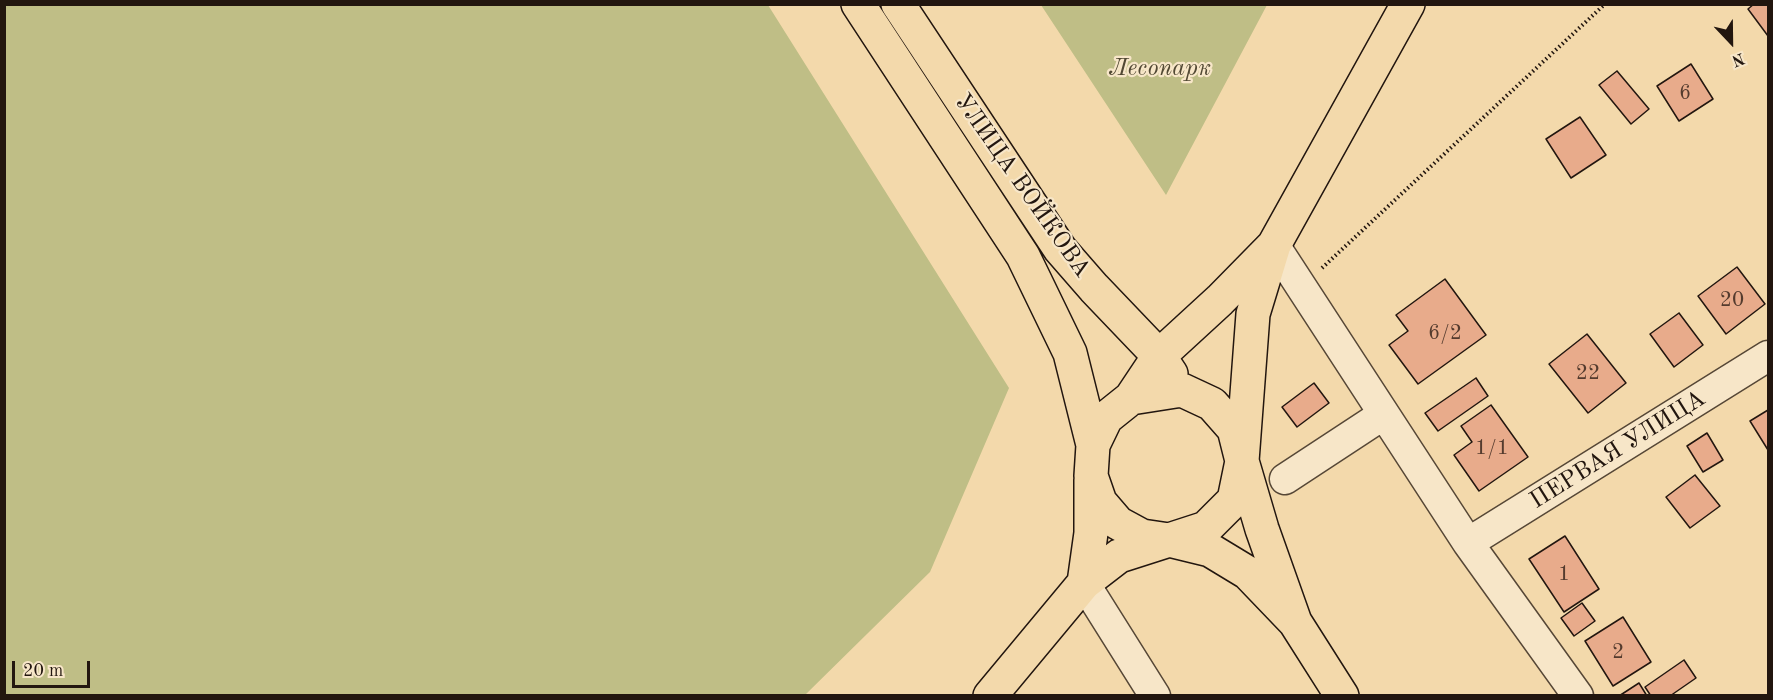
<!DOCTYPE html>
<html>
<head>
<meta charset="utf-8">
<style>
  body { margin:0 }
  #map { position:relative; width:1773px; height:700px; overflow:hidden; background:#f3d9ab; font-family:"Old Standard TT",serif }
  canvas { display:block }
  .frame { position:absolute; inset:0; border:6px solid #22160f; pointer-events:none }
  .north { position:absolute; left:1701px; top:12px; width:60px; height:60px; -webkit-text-stroke:4px #f7e6c8; paint-order:stroke; rotate:158deg; font-size:16px; font-weight:700; line-height:24px; text-align:center; color:#22160f }
  .north::after { content:''; display:block; margin:auto; width:21px; height:27px; background:#22160f; clip-path:polygon(50% 0,100% 100%,50% 72%,0 100%) }
  .scale { position:absolute; left:12px; top:661px; width:78px; height:27px; box-sizing:border-box; border:3px solid #22160f; border-top:0; padding-left:8px; font-size:18px; line-height:21px; white-space:nowrap; color:#22160f; -webkit-text-stroke:4px #f7e6c8; paint-order:stroke }
</style>
</head>
<body>
<div id="map">
<canvas width="1773" height="700"></canvas>
<div class="frame"></div>
<div class="north">N</div>
<div class="scale">20 m</div>
</div>
<script>
const context = document.querySelector('canvas').getContext('2d');
context.lineJoin = 'round';
function fillPath(path, color) { context.fillStyle = color; context.fill(path, 'evenodd'); }
const poly = rows => new Path2D(rows.map(r => 'M' + r).join(''));
function stroke(path, color, width, dash) { context.strokeStyle = color; context.lineWidth = width; context.lineCap = dash ? 'butt' : 'round'; context.setLineDash(dash || []); context.stroke(path); }
function write(font, color, halo, rows, align = 'center') {
  context.font = font + ' "Old Standard TT",serif'; context.lineWidth = 4.5; context.setLineDash([]); context.textBaseline = 'middle'; context.strokeStyle = halo; context.fillStyle = color; for (const [text, x, y, turn = 0] of rows) {
    context.save(); context.translate(x, y); context.rotate((+turn || 0) * Math.PI / 180); context.textAlign = isNaN(turn) ? turn : align; if (halo) context.strokeText(text, 0, 0); context.fillText(text, 0, 0); context.restore();
  }
}
const green = poly([
  [4,5,768,5,1009,388,930,572,805,695,5,695],
  [1041,5,1267,5,1166,195]
]);
const building = poly([
  [1754,4,1768,4,1768,36,1748,9,1754,4],
  [1691,64,1713,99,1679,121,1657,86,1691,64],
  [1617,71,1649,109,1631,124,1599,85,1617,71],
  [1580,117,1606,155,1571,178,1546,139,1580,117],
  [1737,267,1765,304,1726,334,1698,296,1737,267],
  [1445,279,1486,335,1418,384,1389,345,1408,331,1396,315,1445,279],
  [1679,313,1703,345,1674,367,1650,334,1679,313],
  [1587,334,1626,383,1588,413,1549,364,1587,334],
  [1476,378,1488,396,1438,431,1425,413,1476,378],
  [1314,383,1329,403,1297,427,1282,407,1314,383],
  [1491,405,1528,457,1479,491,1454,455,1472,442,1461,426,1491,405],
  [1768,410,1768,450,1750,421,1768,410],
  [1707,433,1723,460,1703,472,1687,446,1707,433],
  [1695,475,1720,506,1690,528,1666,497,1695,475],
  [1565,536,1599,589,1564,612,1529,559,1565,536],
  [1582,603,1595,621,1574,636,1561,618,1582,603],
  [1623,617,1651,662,1613,686,1585,641,1623,617],
  [1684,660,1696,678,1670,696,1651,696,1645,687,1684,660],
  [1639,683,1647,696,1619,696,1639,683]
]);
const path = poly([
  [1322,268,1605,4]
]);
const minor = poly([
  [1274,245,1468,543,1578,696],
  [1285,479,1384,414],
  [1468,543,1768,356],
  [1084,583,1155,696]
]);
const major = poly([
  [858,4,1023,256,1070,353,1093,445],
  [898,4,1060,249,1094,288,1159,356,1171,374],
  [1131,398,1182,390,1212,404,1234,429,1242,461,1234,500,1206,528,1169,540,1142,536,1118,523,1100,502,1091,476,1093,445,1106,418,1131,398,1159,356,1220,300,1274,245],
  [1084,583,1091,533,1091,480],
  [1295,622,1262,529,1242,461,1253,314,1274,245,1408,4],
  [990,696,1084,583,1119,556,1169,540,1210,550,1248,573,1295,622,1342,696]
]);
const numberNames = [
  ["6",1685,93],
  ["20",1732,300],
  ["6/2",1445,333],
  ["22",1588,373],
  ["1/1",1492,448],
  ["1",1564,574],
  ["2",1618,652]
];
const parkNames = [
  ["Лесопарк",1160,69]
];
const streetNames = [
  ["УЛИЦА ВОЙКОВА",1022,186,55],
  ["ПЕРВАЯ УЛИЦА",1618,450,-32]
];
fillPath(green, '#bfbe86');
fillPath(building, '#e8ab8b');
stroke(building, '#22160f', 1.5);
stroke(minor, '#564736', 33);
stroke(major, '#22160f', 36);
stroke(path, '#22160f', 4, [1.5, 3]);
stroke(minor, '#f7e6c8', 30);
stroke(major, '#f3d9ab', 33);
write('21px', '#543b2e', null, numberNames);
write('italic 24px', '#514833', '#f7e6c8', parkNames);
write('24px', '#22160f', '#f7e6c8', streetNames);
</script>
</body>
</html>
